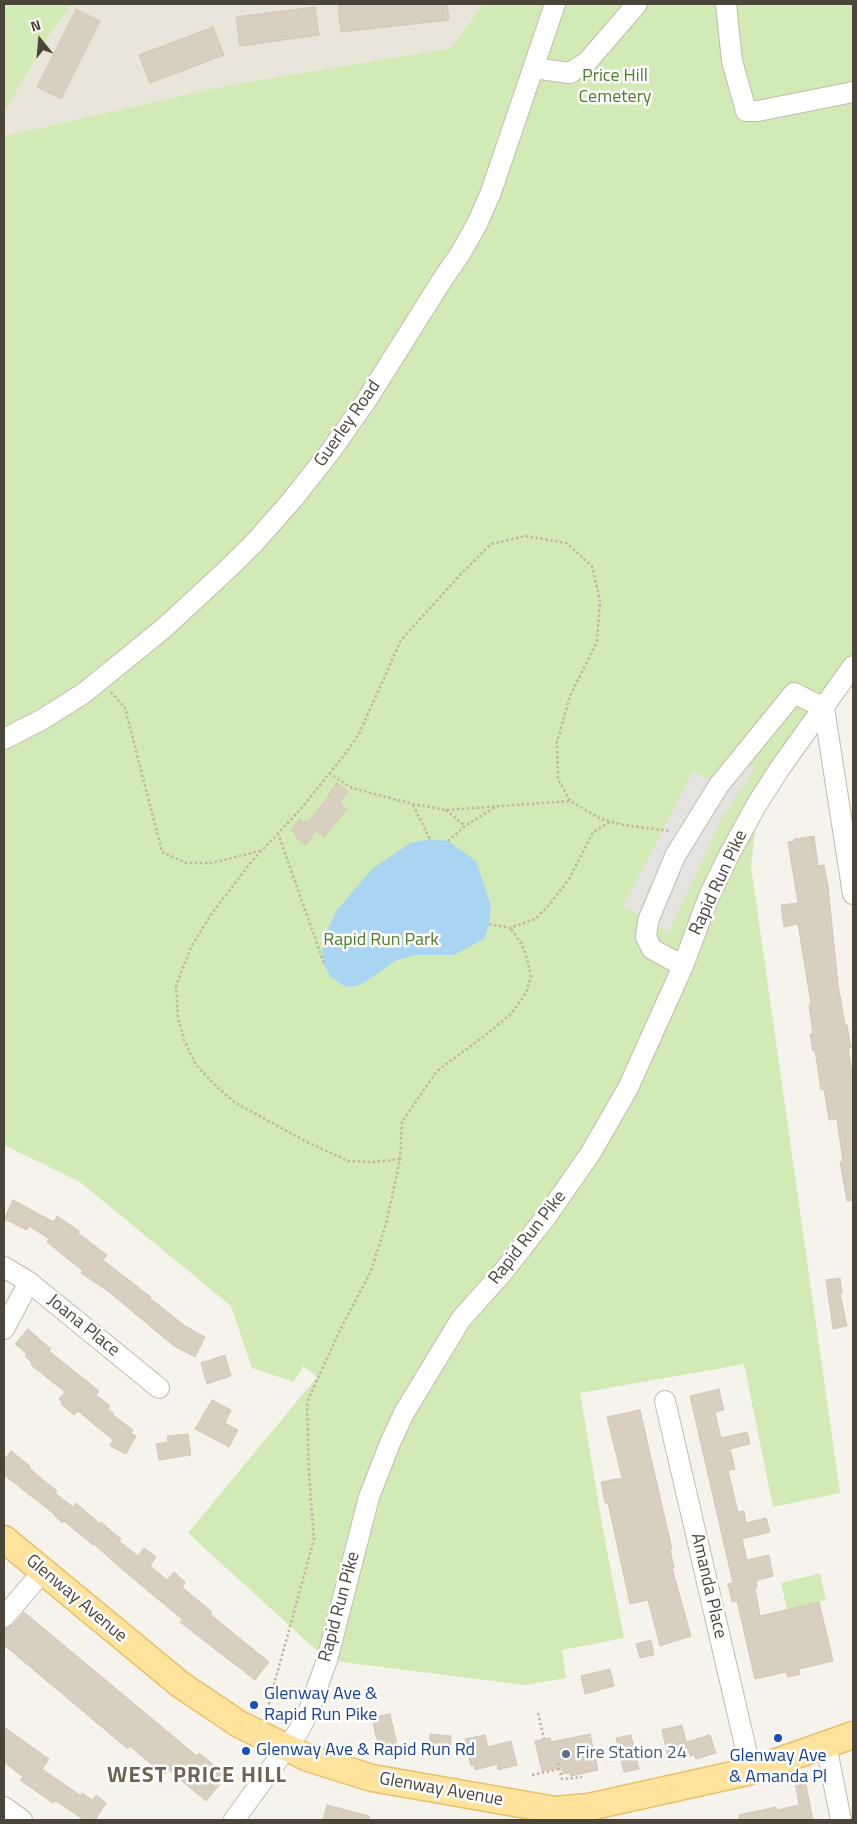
<!DOCTYPE html>
<html>
<head>
<meta charset="utf-8">
<style>
  body { margin:0 }
  #map { position:relative; width:857px; height:1824px; overflow:hidden; background:#f6f3ec; font-family:"Titillium Web",sans-serif }
  canvas { display:block }
  .frame { position:absolute; inset:0; border:5px solid #4b4439; pointer-events:none }
  .north { position:absolute; left:15px; top:15px; width:50px; height:50px; -webkit-text-stroke:4px #fff; paint-order:stroke; rotate:343deg; font-size:14px; font-weight:700; line-height:20px; text-align:center; color:#4b4439 }
  .north::after { content:''; display:block; margin:auto; width:18px; height:22px; background:#4b4439; clip-path:polygon(50% 0,100% 100%,50% 72%,0 100%) }
</style>
</head>
<body>
<div id="map">
<canvas width="857" height="1824"></canvas>
<div class="frame"></div>
<div class="north">N</div>
</div>
<script>
const context = document.querySelector('canvas').getContext('2d');
context.lineJoin = 'round';
function fillPath(path, color) { context.fillStyle = color; context.fill(path, 'evenodd'); }
const poly = rows => new Path2D(rows.map(r => 'M' + r).join(''));
function stroke(path, color, width, dash) { context.strokeStyle = color; context.lineWidth = width; context.lineCap = dash ? 'butt' : 'round'; context.setLineDash(dash || []); context.stroke(path); }
function write(font, color, halo, rows, align = 'center') {
  context.font = font + ' "Titillium Web",sans-serif'; context.lineWidth = 5; context.setLineDash([]); context.textBaseline = 'middle'; context.strokeStyle = halo; context.fillStyle = color; for (const [text, x, y, turn = 0] of rows) {
    context.save(); context.translate(x, y); context.rotate((+turn || 0) * Math.PI / 180); context.textAlign = isNaN(turn) ? turn : align; if (halo) context.strokeText(text, 0, 0); context.fillText(text, 0, 0); context.restore();
  }
}
const residential = poly([
  [72,4,483,4,451,48,229,85,4,136,4,113,49,36]
]);
const green = poly([
  [4,4,72,4,49,36,4,113],
  [483,4,853,4,853,666,758,804,751,866,840,1493,773,1507,744,1364,580,1393,604,1535,624,1638,562,1650,566,1678,525,1685,327,1660,188,1533,317,1377,303,1366,294,1382,252,1368,231,1306,80,1182,4,1145,4,136,229,85,451,48],
  [820,1573,826,1600,787,1609,781,1583]
]);
const parking = poly([
  [743,756,754,769,722,818,669,932,623,906,693,771,719,785]
]);
const water = poly([
  [430,839,448,841,476,861,491,906,489,924,484,939,454,955,415,955,395,961,364,983,351,987,342,985,330,976,324,964,322,951,326,933,337,910,372,869,411,843]
]);
const building = poly([
  [338,4,447,4,449,20,341,32,338,4],
  [315,7,319,35,240,46,236,17,315,7],
  [76,9,100,21,61,99,37,87,76,9],
  [213,27,224,55,150,83,139,55,213,27],
  [337,783,348,792,339,803,347,809,324,837,316,831,306,845,294,835,296,833,291,830,300,819,304,823,306,820,308,822,329,796,328,795,337,783],
  [814,836,818,866,824,865,828,886,838,984,845,1025,847,1025,851,1048,848,1048,853,1080,853,1200,847,1201,840,1162,843,1161,837,1119,829,1120,824,1089,821,1090,815,1050,813,1051,810,1034,813,1034,809,1005,811,1004,798,924,784,927,781,905,798,903,788,842,795,841,794,839,814,836],
  [13,1200,54,1222,57,1216,79,1231,78,1233,107,1255,103,1260,151,1297,150,1298,185,1326,205,1337,195,1357,174,1346,108,1291,81,1273,83,1271,47,1242,49,1239,29,1226,27,1230,4,1219,13,1200],
  [840,1278,842,1293,840,1294,847,1326,833,1329,826,1280,840,1278],
  [28,1329,51,1349,49,1351,99,1391,96,1395,110,1406,108,1409,114,1414,113,1415,133,1430,131,1433,136,1436,126,1454,110,1446,113,1440,78,1411,74,1415,61,1404,62,1402,59,1399,65,1392,31,1365,32,1363,25,1356,27,1354,15,1344,28,1329],
  [225,1355,231,1376,207,1384,201,1363,225,1355],
  [719,1389,724,1410,715,1412,721,1438,747,1432,750,1444,730,1449,735,1469,728,1471,738,1512,744,1511,746,1523,766,1518,770,1532,742,1539,747,1560,769,1555,773,1576,756,1581,757,1587,755,1588,760,1616,819,1602,833,1661,799,1669,800,1674,788,1677,786,1672,755,1679,737,1601,732,1602,728,1584,733,1583,690,1396,719,1389],
  [212,1400,231,1410,225,1423,238,1430,229,1447,195,1429,212,1400],
  [640,1410,672,1549,670,1549,674,1568,672,1568,691,1636,660,1646,648,1600,630,1604,608,1503,605,1503,601,1482,622,1478,607,1417,640,1410],
  [188,1434,191,1455,159,1460,156,1444,168,1442,167,1436,188,1434],
  [11,1451,31,1467,29,1468,57,1491,55,1493,73,1507,76,1503,100,1524,101,1522,121,1539,119,1541,138,1556,144,1548,156,1557,150,1566,167,1580,174,1572,185,1582,182,1587,212,1612,210,1614,269,1662,255,1680,180,1622,183,1620,117,1565,94,1544,93,1545,64,1521,62,1523,54,1515,54,1514,4,1475,4,1460,11,1451],
  [24,1612,197,1756,199,1753,227,1776,206,1801,169,1770,164,1775,130,1746,128,1749,4,1645,4,1629,13,1625,24,1612],
  [651,1640,654,1655,640,1658,636,1644,651,1640],
  [610,1669,614,1686,585,1694,581,1676,610,1669],
  [390,1714,398,1749,380,1753,372,1718,390,1714],
  [682,1725,686,1742,710,1735,716,1753,696,1759,694,1755,669,1761,662,1730,682,1725],
  [4,1727,49,1759,42,1769,81,1796,82,1793,92,1800,96,1795,106,1803,95,1820,84,1820,62,1805,55,1801,53,1803,20,1780,23,1777,4,1762,4,1727],
  [430,1734,451,1736,450,1756,429,1754,430,1734],
  [590,1734,598,1770,571,1776,570,1773,563,1774,562,1767,542,1771,535,1741,550,1738,551,1742,590,1734],
  [485,1735,488,1747,511,1741,517,1765,498,1770,497,1764,475,1770,474,1765,471,1766,465,1739,485,1735],
  [631,1735,639,1769,624,1772,616,1738,631,1735],
  [805,1780,813,1820,739,1820,739,1815,776,1807,777,1810,799,1805,795,1782,805,1780],
  [327,1805,369,1816,369,1820,323,1820,327,1805]
]);
const path = poly([
  [111,692,125,708,162,852,187,863,212,863,263,850],
  [329,773,352,788,413,804,446,810,570,801],
  [413,805,430,839],
  [446,810,465,826],
  [278,833,324,964],
  [448,841,465,826,495,807],
  [489,924,510,928,535,919,550,904,569,879,593,832,610,822],
  [400,1159,374,1162,348,1161,305,1141,234,1102,214,1084,196,1065,184,1040,178,1017,176,986,191,947,212,913,252,861,299,811,346,753,359,734,401,640,460,575,491,544,526,536,566,543,592,566,600,601,597,642,570,696,557,742,558,779,570,801,601,819,624,825,670,831],
  [538,1713,544,1739],
  [266,1714,314,1539,309,1473,307,1402,339,1332,371,1271,387,1220,400,1159,402,1122,437,1071,488,1033,511,1014,526,993,531,977,527,958,521,943,510,928],
  [558,1763,562,1779,582,1777],
  [532,1775,559,1769]
]);
const minor = poly([
  [726,4,732,61,746,111,758,111,853,92],
  [533,68,570,73,587,62,637,4],
  [4,739,43,719,84,693,164,628,231,566,255,542,292,500,330,452,366,401,444,277,460,254,477,224,491,192,555,4],
  [683,966,652,949,646,937,648,921,675,856,719,785,794,693,824,708,853,894],
  [4,1267,29,1282,159,1388],
  [4,1329,29,1282],
  [665,1401,751,1771],
  [4,1617,43,1571],
  [826,1745,841,1820],
  [4,1807,22,1820],
  [234,1820,298,1732,308,1713,327,1660,369,1497,390,1443,404,1413,461,1319,503,1272,546,1217,590,1154,628,1088,683,966,709,896,730,853,757,804,780,768,853,666]
]);
const major = poly([
  [4,1539,181,1685,239,1724,308,1758,372,1778,555,1810,589,1807,751,1771,853,1735]
]);
const markers = [
  [254,1705,5,"#1a4fb4"],
  [778,1738,5,"#1a4fb4"],
  [246,1751,5,"#1a4fb4"],
  [566,1754,5,"#5c6f8a"]
];
const parkNames = [
  ["Price Hill",615,77],
  ["Cemetery",615,98],
  ["Rapid Run Park",381,941]
];
const streetNames = [
  ["Guerley Road",348,424,-55],
  ["Rapid Run Pike",719,883,-65],
  ["Rapid Run Pike",528,1238,-52],
  ["Joana Place",83,1326,39],
  ["Amanda Place",708,1586,77],
  ["Glenway Avenue",76,1599,40],
  ["Rapid Run Pike",340,1607,-75],
  ["Glenway Avenue",441,1790,10]
];
const transitNames = [
  ["Glenway Ave &",264,1695],
  ["Rapid Run Pike",264,1716],
  ["Glenway Ave & Rapid Run Rd",256,1751],
  ["Glenway Ave",778,1757,"center"],
  ["& Amanda Pl",778,1778,"center"]
];
const serviceNames = [
  ["Fire Station 24",576,1754]
];
const districtNames = [
  ["WEST PRICE HILL",197,1777]
];
fillPath(residential, '#eae5da');
fillPath(green, '#d2eab5');
fillPath(parking, '#e5e3e0');
fillPath(water, '#a9d4f2');
fillPath(building, '#d8cfc1');
stroke(building, '#d3c7b4', 1);
stroke(minor, '#c2bbae', 22);
stroke(major, '#e6c16a', 29);
stroke(path, '#c4b79f', 2.5, [2.5, 2.5]);
stroke(minor, '#fff', 20);
stroke(major, '#ffe39c', 26);
for (const [x, y, r, color] of markers) { const dot = new Path2D(); dot.arc(x, y, r, 0, 2 * Math.PI); context.fillStyle = color; context.fill(dot); stroke(dot, '#fff', 2); }
write('18px', '#4a7f2a', '#fff', parkNames);
write('18px', '#4b4439', '#fff', streetNames);
write('18px', '#164399', '#fff', transitNames, 'left');
write('18px', '#4e5e75', '#fff', serviceNames, 'left');
context.letterSpacing = '1px';
write('bold 22px', '#6e6250', '#fff', districtNames);
context.letterSpacing = '0px';
</script>
</body>
</html>
